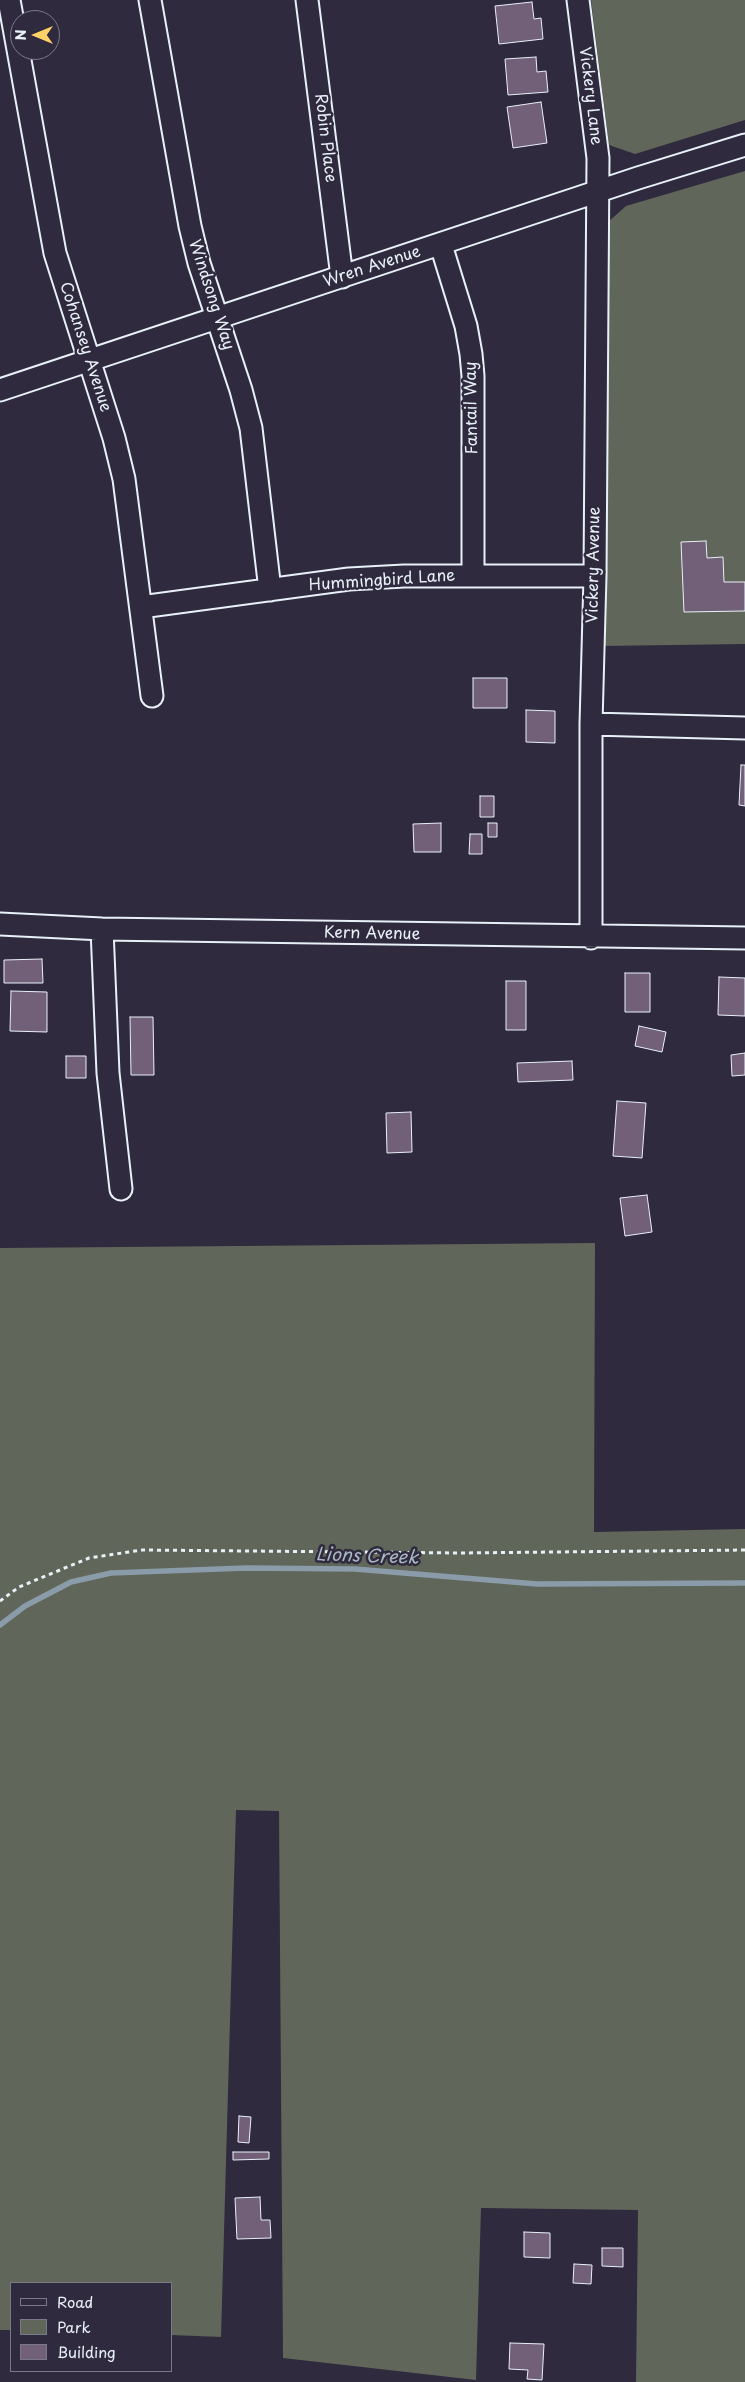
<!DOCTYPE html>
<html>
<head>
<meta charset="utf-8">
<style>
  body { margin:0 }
  #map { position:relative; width:745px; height:2382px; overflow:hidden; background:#2f2a3d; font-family:"Playpen Sans",sans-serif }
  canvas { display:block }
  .legend { position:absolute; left:10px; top:2282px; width:162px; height:90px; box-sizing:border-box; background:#2f2a3d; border:1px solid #797a88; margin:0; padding:6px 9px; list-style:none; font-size:15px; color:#e8f1f8 }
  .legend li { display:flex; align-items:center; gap:10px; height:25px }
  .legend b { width:25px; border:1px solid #797a88 }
  .north { position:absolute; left:10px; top:10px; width:50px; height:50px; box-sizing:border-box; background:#2f2a3d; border:1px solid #797a88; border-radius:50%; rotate:270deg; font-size:14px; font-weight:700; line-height:20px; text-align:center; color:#e8f1f8 }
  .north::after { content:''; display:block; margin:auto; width:18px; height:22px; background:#ffd166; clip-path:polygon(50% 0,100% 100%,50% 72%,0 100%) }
</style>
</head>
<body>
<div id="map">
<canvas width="745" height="2382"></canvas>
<ul class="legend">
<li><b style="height:6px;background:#2f2a3d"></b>Road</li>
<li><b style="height:14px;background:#606659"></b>Park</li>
<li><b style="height:14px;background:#726079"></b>Building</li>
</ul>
<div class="north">N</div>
</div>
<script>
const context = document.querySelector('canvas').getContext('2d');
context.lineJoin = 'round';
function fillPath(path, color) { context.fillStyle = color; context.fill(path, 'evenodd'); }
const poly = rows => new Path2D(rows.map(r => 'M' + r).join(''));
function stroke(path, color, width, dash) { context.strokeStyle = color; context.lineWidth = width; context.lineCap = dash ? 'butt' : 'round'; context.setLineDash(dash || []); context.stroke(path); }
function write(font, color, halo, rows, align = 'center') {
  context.font = font + ' "Playpen Sans",sans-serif'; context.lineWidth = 5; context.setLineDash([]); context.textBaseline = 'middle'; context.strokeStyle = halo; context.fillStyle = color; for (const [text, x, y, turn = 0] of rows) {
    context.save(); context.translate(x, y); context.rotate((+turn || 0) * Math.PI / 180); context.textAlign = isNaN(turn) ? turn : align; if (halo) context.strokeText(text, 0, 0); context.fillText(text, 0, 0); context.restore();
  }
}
const green = poly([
  [591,0,745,0,745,120,635,154,609,145],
  [745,171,745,644,601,646,588,240,626,206],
  [595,1243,594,1532,745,1529,745,2382,636,2382,638,2210,481,2208,476,2380,283,2358,279,1811,236,1810,221,2337,171,2335,171,2283,11,2283,11,2330,0,2330,0,1248]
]);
const stream = poly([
  [0,1625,25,1606,71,1582,111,1573,246,1568,355,1569,537,1584,745,1583]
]);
const building = poly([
  [532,2,534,19,541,18,543,39,499,44,495,6,532,2],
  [536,57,537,72,546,71,548,92,508,95,505,59,536,57],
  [541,102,547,143,513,148,507,107,541,102],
  [706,541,707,558,723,557,724,582,745,582,745,611,684,612,681,542,706,541],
  [473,678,507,678,507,708,473,708,473,678],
  [526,710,555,711,555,743,526,742,526,710],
  [741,765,745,765,745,806,739,805,741,765],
  [480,796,494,796,494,817,480,817,480,796],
  [441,823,441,852,414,852,413,824,441,823],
  [488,823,497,823,497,837,488,837,488,823],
  [470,834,482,834,482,854,469,854,470,834],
  [42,959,43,983,4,983,4,960,42,959],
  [625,973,650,973,650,1012,625,1012,625,973],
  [719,977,745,978,745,1016,718,1015,719,977],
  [506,981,526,981,526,1030,506,1030,506,981],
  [11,991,47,992,47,1032,10,1031,11,991],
  [130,1017,153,1017,154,1075,131,1075,130,1017],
  [639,1026,666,1032,662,1052,635,1046,639,1026],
  [745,1053,745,1075,732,1076,731,1055,745,1053],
  [66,1056,86,1056,86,1078,66,1078,66,1056],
  [572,1061,573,1080,518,1082,517,1063,572,1061],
  [617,1101,646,1103,642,1158,613,1156,617,1101],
  [411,1112,412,1152,387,1153,386,1113,411,1112],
  [647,1195,652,1232,625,1236,620,1198,647,1195],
  [239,2116,251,2117,249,2143,238,2142,239,2116],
  [233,2152,269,2152,269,2159,233,2160,233,2152],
  [260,2197,261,2220,270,2220,271,2238,237,2239,235,2198,260,2197],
  [524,2232,550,2233,550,2258,524,2257,524,2232],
  [602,2248,623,2248,623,2267,602,2266,602,2248],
  [574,2264,592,2265,591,2284,573,2283,574,2264],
  [510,2343,544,2344,542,2380,527,2379,528,2370,509,2369,510,2343]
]);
const path = poly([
  [0,1601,19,1587,89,1558,142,1550,461,1553,745,1550]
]);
const minor = poly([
  [9,0,55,253,114,438,124,479,152,696],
  [150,0,190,226,199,263,241,390,251,428,270,590],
  [307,0,342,277],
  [578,0,598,158,595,576,591,724,591,938],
  [441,245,466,326,471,354,473,376,473,576],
  [0,390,638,178,745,145],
  [141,607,349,579,404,576,595,576],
  [591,724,745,728],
  [0,924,102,929,745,938],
  [102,929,108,1073,121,1189]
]);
const streetNames = [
  ["Vickery Lane",590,96,83],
  ["Robin Place",325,138,83],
  ["Wren Avenue",372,267,-18],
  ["Windsong Way",211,295,72],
  ["Cohansey Avenue",85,347,72],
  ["Fantail Way",472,408,-91],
  ["Vickery Avenue",594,565,-89],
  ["Hummingbird Lane",382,581,-4],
  ["Kern Avenue",372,934,1]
];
const waterNames = [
  ["Lions Creek",367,1557,2]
];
fillPath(green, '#606659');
stroke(stream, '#8a9caa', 5.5);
fillPath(building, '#726079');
stroke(building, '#e8f1f8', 1);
stroke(minor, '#e8f1f8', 25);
stroke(path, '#e8f1f8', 3, [4, 4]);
stroke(minor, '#2f2a3d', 21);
write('16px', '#e8f1f8', '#2f2a3d', streetNames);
write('italic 18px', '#aab9c4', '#2f2a3d', waterNames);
</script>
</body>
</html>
